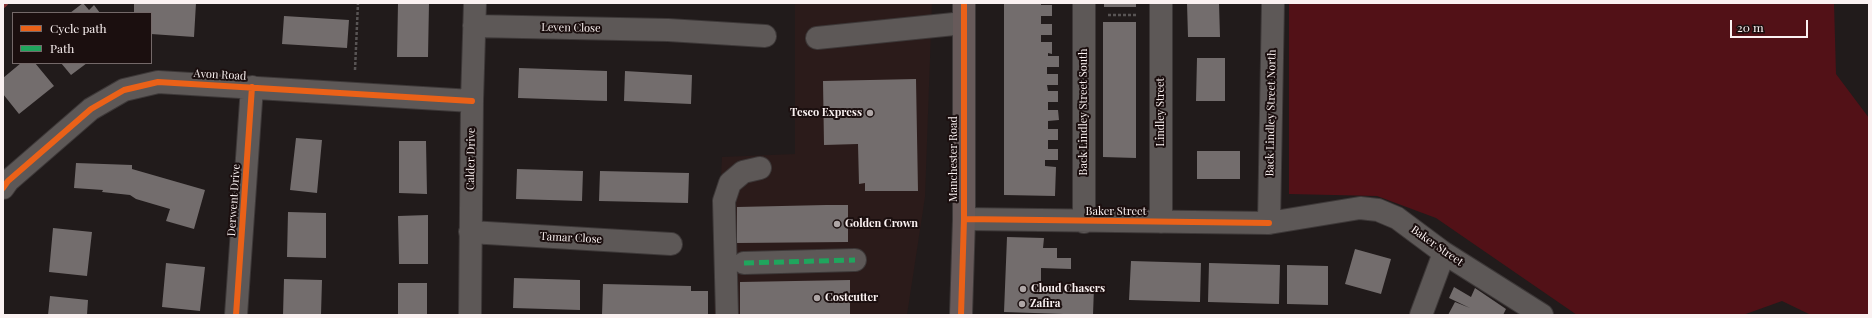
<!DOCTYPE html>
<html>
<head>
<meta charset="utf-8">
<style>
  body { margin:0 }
  #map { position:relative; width:1872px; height:318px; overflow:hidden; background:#211b1b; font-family:"Playfair Display",serif }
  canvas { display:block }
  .frame { position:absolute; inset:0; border:4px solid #faf1f1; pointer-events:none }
  .legend { position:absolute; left:12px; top:12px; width:140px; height:52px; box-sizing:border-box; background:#1b0f0f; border:1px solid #746969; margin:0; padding:5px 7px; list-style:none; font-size:12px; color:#faf1f1 }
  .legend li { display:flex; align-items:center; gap:8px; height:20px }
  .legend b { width:20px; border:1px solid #746969 }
  .scale { position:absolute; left:1730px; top:20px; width:78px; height:18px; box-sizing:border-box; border:2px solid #faf1f1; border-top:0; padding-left:5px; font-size:12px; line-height:14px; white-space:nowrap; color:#faf1f1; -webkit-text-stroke:3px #1b0f0f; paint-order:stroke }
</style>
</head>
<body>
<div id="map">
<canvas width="1872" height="318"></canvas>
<div class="frame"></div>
<ul class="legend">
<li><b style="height:5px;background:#ea6118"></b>Cycle path</li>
<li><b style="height:5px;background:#20a55d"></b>Path</li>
</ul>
<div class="scale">20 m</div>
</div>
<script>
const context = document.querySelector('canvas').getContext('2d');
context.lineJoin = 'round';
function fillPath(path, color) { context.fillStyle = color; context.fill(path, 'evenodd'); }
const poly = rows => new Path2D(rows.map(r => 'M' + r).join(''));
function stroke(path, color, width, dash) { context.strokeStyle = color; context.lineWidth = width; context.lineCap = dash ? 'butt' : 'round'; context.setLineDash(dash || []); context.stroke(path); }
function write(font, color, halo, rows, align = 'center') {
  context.font = font + ' "Playfair Display",serif'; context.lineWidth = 4; context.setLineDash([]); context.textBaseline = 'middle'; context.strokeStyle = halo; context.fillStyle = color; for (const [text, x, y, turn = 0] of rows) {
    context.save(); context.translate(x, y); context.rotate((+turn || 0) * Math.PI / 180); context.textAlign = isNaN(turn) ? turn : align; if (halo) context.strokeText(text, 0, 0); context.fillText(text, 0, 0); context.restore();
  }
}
const built = poly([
  [795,3,932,3,925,197,907,315,714,315,722,157,795,154]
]);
const green = poly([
  [1289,3,1834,3,1836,74,1869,118,1869,315,1811,315,1782,301,1743,315,1577,315,1436,218,1377,196,1289,194]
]);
const stream = poly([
  [3,4,4,3]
]);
const building = poly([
  [83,3,89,10,94,5,100,13,70,13],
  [134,3,196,3,194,37,151,34,151,13,134,13],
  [398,3,429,3,428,57,397,57],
  [1004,3,1041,3,1041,5,1052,5,1052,16,1041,16,1041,24,1052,24,1052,35,1041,35,1041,42,1052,42,1052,54,1048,53,1048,56,1059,56,1059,67,1047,67,1047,74,1058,74,1058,85,1047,85,1048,91,1058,91,1058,102,1048,102,1048,110,1058,110,1059,120,1048,121,1048,129,1058,129,1058,140,1048,140,1048,149,1058,149,1058,160,1045,160,1045,166,1056,167,1055,196,1004,195],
  [1104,3,1136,3,1136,7,1104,7],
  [1187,3,1219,3,1220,37,1188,37],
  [284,16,349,20,347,48,282,44],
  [1103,22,1136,22,1136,158,1103,157],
  [1197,58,1225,58,1225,101,1196,101],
  [21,63,35,63,54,86,19,114,3,94,3,78],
  [61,63,87,63,71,75],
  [519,68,607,71,607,101,518,98],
  [625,71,692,75,691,104,624,101],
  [916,79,918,191,865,191,865,183,859,184,858,144,824,145,823,81],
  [296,138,322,140,317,193,290,190],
  [399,141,426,141,427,194,399,193],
  [1197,151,1240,151,1240,179,1197,179],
  [76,163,132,165,132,169,205,190,194,229,166,221,170,209,136,199,130,195,102,192,103,190,74,188],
  [517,169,583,171,582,201,516,199],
  [600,171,689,173,688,203,599,201],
  [826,205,848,205,848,242,737,243,737,207],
  [288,212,326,213,326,258,287,257],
  [428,215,428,264,399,264,398,216],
  [53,228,92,232,87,276,49,272],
  [1007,237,1044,238,1043,248,1057,248,1057,258,1071,258,1071,269,1041,268,1041,285,1094,287,1093,315,1004,312],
  [1355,249,1391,259,1381,294,1345,284],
  [1131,261,1201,263,1200,302,1129,300],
  [166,263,205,267,200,311,162,307],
  [1209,263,1280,265,1279,304,1208,302],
  [1287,265,1328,266,1328,305,1287,304],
  [514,278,580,280,580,310,513,308],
  [284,279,322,280,321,315,283,315],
  [850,280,850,315,740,315,740,282],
  [398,283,427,283,427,315,398,315],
  [603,284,691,286,691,291,708,291,708,315,602,314],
  [1454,287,1471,297,1475,288,1506,309,1503,315,1448,315,1455,302,1470,308,1449,298],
  [50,296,88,300,87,315,48,315]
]);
const path = poly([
  [1108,15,1137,15],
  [355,70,358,3]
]);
const minor = poly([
  [1084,3,1084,222],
  [1161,3,1161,222],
  [474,26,668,30,765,36],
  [817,38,964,23],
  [3,188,8,181,91,109,124,90,158,82,472,101],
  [964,219,1269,223,1360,208,1378,210,1397,218,1444,253,1542,315],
  [1269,223,1273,3],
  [470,232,671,244],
  [744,263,855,260],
  [236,315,252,87],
  [470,315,472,101,475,3],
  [727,315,724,201,730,183,743,172,760,168],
  [1421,315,1444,253]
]);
const major = poly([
  [961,315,964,219,964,3]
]);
const quiet = poly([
  [744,263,855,260]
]);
const cycleway = poly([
  [3,188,8,181,91,109,124,90,158,82,472,101],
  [964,219,1269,223],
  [236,315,252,87],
  [961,315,964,219,964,3]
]);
const markers = [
  [870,113,4,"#aea6a6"],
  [837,224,4,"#aea6a6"],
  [1023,289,4,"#aea6a6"],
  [817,298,4,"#aea6a6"],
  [1022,304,4,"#aea6a6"]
];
const streetNames = [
  ["Leven Close",571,28,1],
  ["Avon Road",220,75,3],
  ["Back Lindley Street South",1084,112,-90],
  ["Lindley Street",1161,112,-90],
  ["Back Lindley Street North",1271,113,-89],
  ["Calder Drive",471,159,-89],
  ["Manchester Road",954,159,-90],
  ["Derwent Drive",234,200,-86],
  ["Baker Street",1116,212],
  ["Tamar Close",571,238,3],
  ["Baker Street",1437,246,35]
];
const poiNames = [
  ["Tesco Express",862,113,"right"],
  ["Golden Crown",845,224],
  ["Cloud Chasers",1031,289],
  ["Costcutter",825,298],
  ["Zafira",1030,304]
];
fillPath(built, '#2b1b1a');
fillPath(green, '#521117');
stroke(stream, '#853234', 8);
fillPath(building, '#736d6d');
stroke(minor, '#3d3838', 24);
stroke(major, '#3d3838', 24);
stroke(path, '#585454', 2.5, [3, 2]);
stroke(minor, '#5d5857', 22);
stroke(major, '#675a5a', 22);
stroke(quiet, '#20a55d', 5, [10, 5]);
stroke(cycleway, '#ea6118', 6);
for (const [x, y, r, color] of markers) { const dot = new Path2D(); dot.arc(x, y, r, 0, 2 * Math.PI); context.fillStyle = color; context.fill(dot); stroke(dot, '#1b0f0f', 1.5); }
write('11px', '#faf1f1', '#1b0f0f', streetNames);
write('bold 11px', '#faf1f1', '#1b0f0f', poiNames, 'left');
</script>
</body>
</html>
